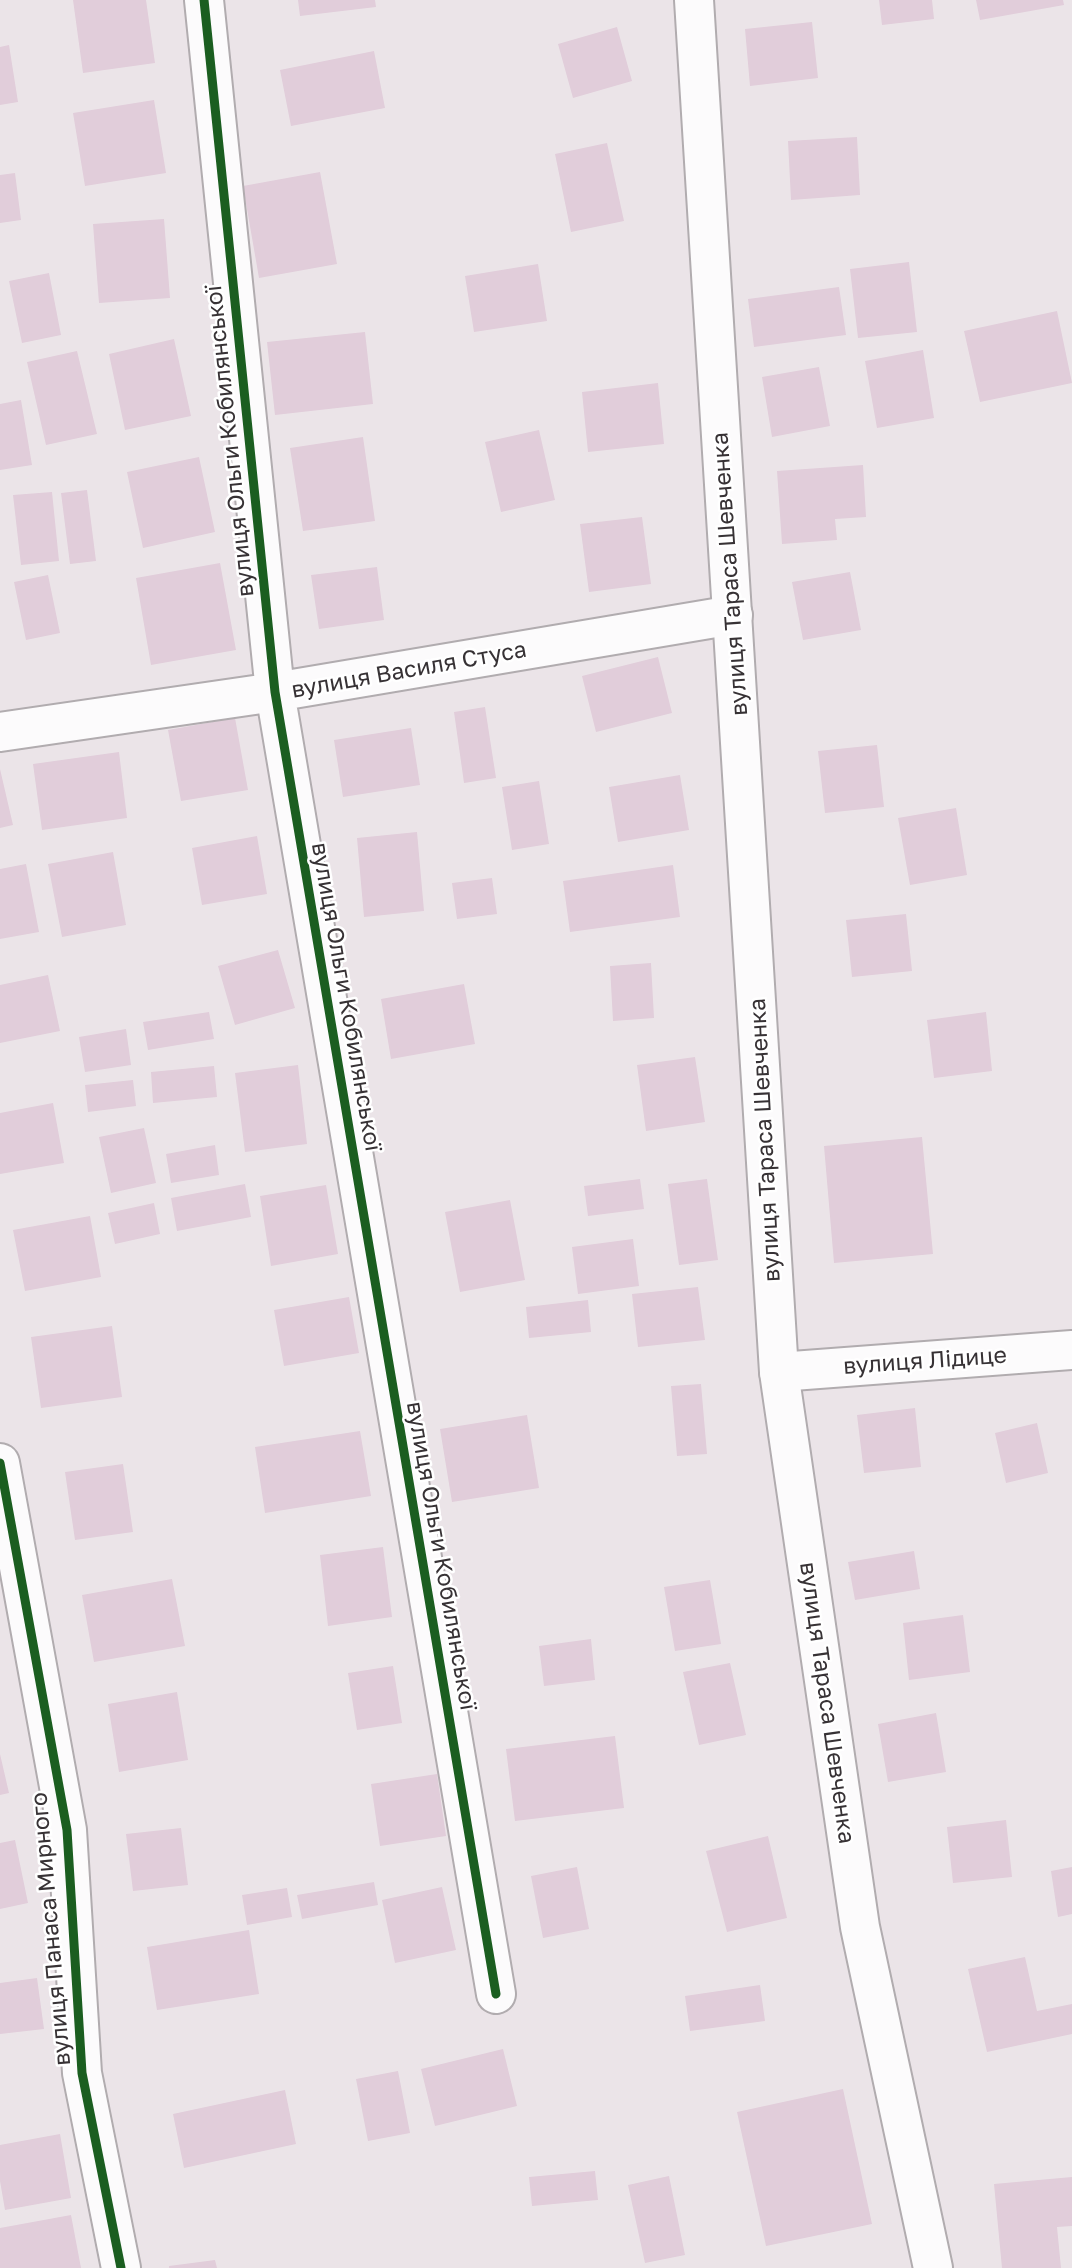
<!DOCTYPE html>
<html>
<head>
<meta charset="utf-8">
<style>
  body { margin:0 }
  canvas { display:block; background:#ebe4e8 }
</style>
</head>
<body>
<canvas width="1072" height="2268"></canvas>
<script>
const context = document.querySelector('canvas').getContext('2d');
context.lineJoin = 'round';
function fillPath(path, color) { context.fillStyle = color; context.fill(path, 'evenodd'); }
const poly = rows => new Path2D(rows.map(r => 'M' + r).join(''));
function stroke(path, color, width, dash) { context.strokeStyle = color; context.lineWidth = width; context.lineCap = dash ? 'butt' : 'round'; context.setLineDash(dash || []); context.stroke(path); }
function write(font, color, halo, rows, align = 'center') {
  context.font = font + ' "Golos Text",sans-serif'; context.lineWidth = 5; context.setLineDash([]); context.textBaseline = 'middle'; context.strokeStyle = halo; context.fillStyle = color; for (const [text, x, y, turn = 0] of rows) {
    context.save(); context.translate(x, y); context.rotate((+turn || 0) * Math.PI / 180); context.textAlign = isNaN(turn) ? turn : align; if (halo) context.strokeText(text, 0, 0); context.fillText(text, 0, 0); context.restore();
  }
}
const building = poly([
  [73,0,146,0,155,63,83,73],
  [298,0,375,0,376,7,300,16],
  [879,0,932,0,934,19,882,25],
  [976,0,1063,0,1064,5,980,20],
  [812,22,818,78,750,86,745,29],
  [617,27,632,81,573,98,558,44],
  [9,45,18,102,0,105,0,47],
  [374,51,385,108,291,126,280,70],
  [154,100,166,173,85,186,73,113],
  [857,137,860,195,791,200,788,141],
  [607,143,624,221,571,232,555,154],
  [320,172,337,264,259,278,243,186],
  [15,173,21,220,0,223,0,175],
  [164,219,170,298,99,303,93,224],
  [909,262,917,332,858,338,850,269],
  [538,264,547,321,474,332,465,276],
  [49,273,61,335,22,343,9,281],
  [839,287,846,335,754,347,748,299],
  [1057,311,1072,383,980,402,964,331],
  [365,332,373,404,275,415,267,342],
  [174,339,191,416,125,430,109,354],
  [923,350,934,418,877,428,865,361],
  [77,351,97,434,46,445,27,362],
  [819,367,830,426,772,437,762,377],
  [658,383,664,444,588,452,582,392],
  [21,400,32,465,0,470,0,404],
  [539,430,555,500,501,512,485,442],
  [363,437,375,521,303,531,290,448],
  [199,457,215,532,143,548,127,472],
  [863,465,866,517,835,519,837,540,782,544,777,471],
  [87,490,96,561,70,564,61,493],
  [52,492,59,561,21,565,13,495],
  [642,517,651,584,589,592,580,524],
  [220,563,236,650,151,665,136,578],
  [377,567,384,620,319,629,311,575],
  [850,572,861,630,803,640,792,582],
  [48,575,60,633,26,640,14,582],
  [658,657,672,713,596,732,582,676],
  [485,707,496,778,464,783,454,712],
  [235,718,248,790,181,801,168,730],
  [411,728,420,785,343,797,334,740],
  [877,745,884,807,825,813,818,751],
  [119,752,127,818,42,830,33,764],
  [0,769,13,825,0,828],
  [680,775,689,830,618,842,609,787],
  [539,781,549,844,512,850,502,787],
  [956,808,967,875,910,885,898,818],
  [417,832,424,911,364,917,357,838],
  [257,836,267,894,202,905,192,848],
  [113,852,126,925,62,937,48,864],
  [26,864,39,932,0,939,0,869],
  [673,865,680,917,570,932,563,881],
  [492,878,497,914,457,919,452,883],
  [906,914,912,971,852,977,846,920],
  [278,950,295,1008,235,1025,218,966],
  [651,963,654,1018,613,1021,610,966],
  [48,975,60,1031,0,1043,0,985],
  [464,984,475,1044,391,1059,381,999],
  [209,1012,214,1039,148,1050,143,1022],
  [986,1012,992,1071,934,1078,927,1020],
  [126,1029,131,1065,85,1072,79,1037],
  [695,1057,705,1122,646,1131,637,1065],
  [298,1065,307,1144,245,1152,235,1073],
  [214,1066,217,1097,153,1103,151,1072],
  [133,1080,136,1106,88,1112,85,1085],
  [53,1103,64,1163,0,1174,0,1113],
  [144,1128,156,1183,111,1193,99,1137],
  [922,1137,933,1254,834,1263,824,1146],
  [215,1145,219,1175,171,1183,166,1154],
  [640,1179,644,1209,588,1216,584,1186],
  [707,1179,718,1260,679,1265,668,1184],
  [245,1184,251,1217,177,1231,171,1198],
  [326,1185,338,1254,271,1266,260,1196],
  [510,1200,525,1280,460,1292,445,1212],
  [154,1203,160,1234,115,1244,108,1213],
  [90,1216,101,1277,25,1291,13,1230],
  [633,1239,639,1286,578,1294,572,1247],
  [698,1287,705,1340,638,1347,632,1294],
  [349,1297,359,1353,284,1366,274,1310],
  [588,1300,591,1332,529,1338,526,1307],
  [112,1326,122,1397,41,1408,31,1337],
  [701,1384,707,1454,677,1456,671,1386],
  [915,1408,921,1467,864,1473,857,1415],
  [527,1415,539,1488,452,1502,440,1429],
  [1037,1423,1048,1473,1006,1483,995,1433],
  [360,1431,371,1496,265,1513,255,1447],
  [123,1464,133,1532,75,1540,65,1472],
  [383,1547,392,1617,328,1626,320,1555],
  [914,1551,920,1589,855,1600,848,1562],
  [172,1579,185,1646,94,1662,82,1595],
  [710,1580,721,1644,675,1651,664,1587],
  [963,1615,970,1672,909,1680,903,1623],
  [591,1639,595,1680,544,1686,539,1646],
  [730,1663,746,1735,699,1745,683,1672],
  [393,1666,402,1723,357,1730,348,1673],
  [177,1692,188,1760,119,1772,108,1704],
  [936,1713,946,1772,888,1782,878,1724],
  [615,1736,624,1808,515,1821,506,1749],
  [0,1754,9,1793,0,1795],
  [437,1774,446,1836,380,1846,371,1784],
  [1006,1820,1012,1877,953,1883,947,1827],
  [181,1828,188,1885,133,1891,126,1834],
  [768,1836,787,1918,727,1932,706,1851],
  [15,1840,28,1903,0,1909,0,1843],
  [577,1867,589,1929,543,1938,531,1876],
  [1072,1867,1072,1914,1058,1917,1051,1871],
  [374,1882,378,1905,302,1919,297,1895],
  [442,1887,456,1950,395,1963,382,1900],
  [287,1888,292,1917,247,1925,242,1895],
  [249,1930,259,1994,157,2010,147,1947],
  [1025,1957,1037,2011,1072,2004,1072,2034,987,2052,968,1969],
  [37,1978,44,2029,0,2034,0,1983],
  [760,1985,765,2021,690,2031,685,1996],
  [503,2049,517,2106,435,2126,421,2069],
  [398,2071,410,2133,368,2141,356,2079],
  [843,2089,872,2224,766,2246,737,2112],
  [285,2090,296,2144,184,2168,173,2114],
  [60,2134,71,2198,5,2210,0,2181,0,2145],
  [595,2171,598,2200,532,2206,529,2177],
  [669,2176,685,2255,645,2263,628,2185],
  [1072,2177,1072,2226,1057,2227,1061,2268,1002,2268,994,2184],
  [71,2215,81,2268,0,2268,0,2228],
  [215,2260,217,2268,169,2268,169,2266]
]);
const street = poly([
  [204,0,275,692,496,1994],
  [0,732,275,692,733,615],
  [779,1372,1072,1350],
  [0,1463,67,1830,82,2073,121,2268]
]);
const secondary = poly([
  [694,0,779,1372,860,1927,933,2268]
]);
const cycleway = poly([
  [204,0,275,692,496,1994],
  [0,1463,67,1830,82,2073,121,2268]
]);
const streetNames = [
  ["вулиця Ольги Кобилянської",230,441,-96],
  ["вулиця Тараса Шевченка",730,574,-94],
  ["вулиця Василя Стуса",409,670,-10],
  ["вулиця Ольги Кобилянської",346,997,80],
  ["вулиця Тараса Шевченка",765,1140,-93],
  ["вулиця Лідице",925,1361,-4],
  ["вулиця Ольги Кобилянської",441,1556,80],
  ["вулиця Тараса Шевченка",827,1703,82],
  ["вулиця Панаса Мирного",51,1929,-95]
];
fillPath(building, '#e1cdda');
stroke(street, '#b1acaf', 42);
stroke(secondary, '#b1acaf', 42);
stroke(street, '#fcfbfc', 38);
stroke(secondary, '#fcfbfc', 38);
stroke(cycleway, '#1b5e20', 9);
write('23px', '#373235', '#fff', streetNames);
</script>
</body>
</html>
